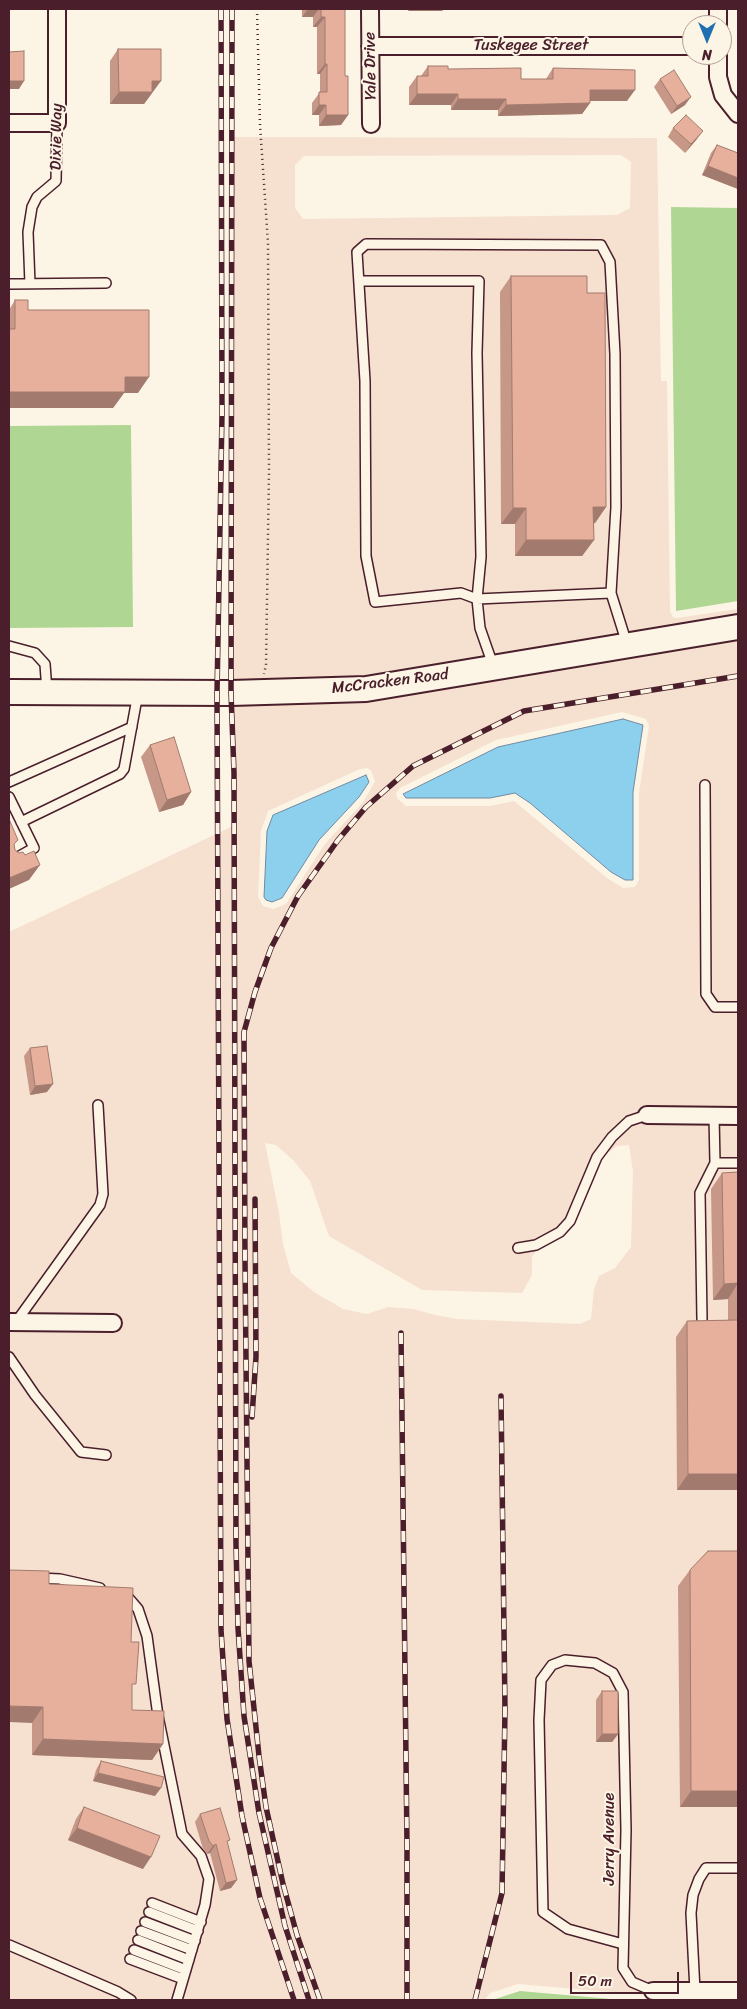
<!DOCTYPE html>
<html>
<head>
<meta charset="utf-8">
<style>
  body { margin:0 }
  #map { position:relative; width:747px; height:2009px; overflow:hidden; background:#fcf5e5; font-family:Sriracha,sans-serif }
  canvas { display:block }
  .frame { position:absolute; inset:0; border:10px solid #4a1f2b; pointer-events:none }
  .north { position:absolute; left:682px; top:15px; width:50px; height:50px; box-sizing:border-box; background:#fcf5e5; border:1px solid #b59f9b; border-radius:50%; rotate:180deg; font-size:14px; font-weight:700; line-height:20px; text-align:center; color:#4a1f2b }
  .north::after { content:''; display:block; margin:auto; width:18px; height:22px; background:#1f6fb2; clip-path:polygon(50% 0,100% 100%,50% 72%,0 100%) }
  .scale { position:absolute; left:570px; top:1972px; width:109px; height:22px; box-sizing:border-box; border:2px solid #4a1f2b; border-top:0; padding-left:6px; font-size:15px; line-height:18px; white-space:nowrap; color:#4a1f2b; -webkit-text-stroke:4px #fcf5e5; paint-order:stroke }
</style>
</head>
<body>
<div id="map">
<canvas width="747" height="2009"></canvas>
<div class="frame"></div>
<div class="north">N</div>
<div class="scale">50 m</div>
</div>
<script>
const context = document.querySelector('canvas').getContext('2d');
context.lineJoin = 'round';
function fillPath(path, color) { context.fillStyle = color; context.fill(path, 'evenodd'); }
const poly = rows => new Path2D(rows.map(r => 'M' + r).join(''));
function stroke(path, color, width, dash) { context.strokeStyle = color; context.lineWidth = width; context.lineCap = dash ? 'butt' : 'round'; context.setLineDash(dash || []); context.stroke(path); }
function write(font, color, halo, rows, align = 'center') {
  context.font = font + ' Sriracha,sans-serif'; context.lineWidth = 4; context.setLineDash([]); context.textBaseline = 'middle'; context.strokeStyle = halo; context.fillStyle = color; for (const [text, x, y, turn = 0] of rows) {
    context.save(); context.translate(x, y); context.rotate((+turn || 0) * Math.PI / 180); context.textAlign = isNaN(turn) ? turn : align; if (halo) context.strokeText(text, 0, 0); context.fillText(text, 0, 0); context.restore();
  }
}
const built = poly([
  [229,137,657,138,661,381,667,381,670,611,673,617,677,618,738,609,738,618,365,680,232,684,228,229],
  [621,155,631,162,630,208,617,215,303,219,295,208,295,165,304,156],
  [738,635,738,1107,640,1107,640,1123,738,1124,738,1982,646,1983,646,1995,518,1984,490,1993,485,2000,9,2000,9,1330,120,1331,120,1315,9,1313,9,932,233,826,232,701],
  [622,712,646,719,649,726,639,793,639,880,635,887,623,888,607,878,514,801,490,806,406,806,397,798,396,793,400,788,496,740],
  [367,768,371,770,375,781,364,801,324,845,286,904,273,909,263,906,258,897,261,831,268,811,360,769],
  [265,1143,276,1145,294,1161,310,1181,329,1236,422,1290,522,1293,532,1275,532,1257,541,1244,568,1223,592,1174,604,1156,617,1146,629,1145,633,1171,631,1247,615,1268,599,1276,594,1289,591,1319,580,1324,457,1319,435,1315,414,1309,388,1307,367,1314,343,1309,314,1292,291,1273,283,1244,279,1213]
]);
const green = poly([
  [671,207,738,208,738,601,676,611],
  [131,425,133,627,10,628,9,426],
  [520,1991,622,2000,492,2000]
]);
const water = poly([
  [623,719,643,725,633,792,633,880,625,880,611,872,530,803,515,793,490,798,406,798,403,794,498,747,623,719],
  [366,775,369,782,359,797,319,840,282,898,272,902,266,900,264,897,267,831,273,815,366,775]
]);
const path = poly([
  [257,9,260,125,268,243,269,471,266,665,264,674]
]);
const lane = poly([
  [359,281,479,281,477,353,481,557,477,599,611,593],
  [9,284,106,283],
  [30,284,28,232,32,207,37,197,56,181,57,123],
  [9,646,35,653,45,664,47,692],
  [494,668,480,628,477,599,461,593,375,602,366,556,365,381,357,252,366,244,601,245,610,262,615,354,616,507,611,593,627,644],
  [9,782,132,727],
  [705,785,706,994,715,1007,738,1007],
  [9,797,34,848,9,862],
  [21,822,120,774,124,769,138,693],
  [715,1163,738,1163],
  [518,1248,536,1245,560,1232,570,1221,597,1157,612,1137,629,1121,647,1115],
  [702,1319,700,1193,715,1163,714,1116],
  [16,1322,100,1205,103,1194,98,1105],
  [9,1357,35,1395,81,1452,106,1455],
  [38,1578,60,1579,100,1588],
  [126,1595,138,1609,147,1636,158,1716,182,1834,201,1856,209,1879,205,1905,177,2000],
  [152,1903,201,1922],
  [149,1912,198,1931],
  [145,1922,195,1941],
  [141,1931,192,1950],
  [138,1940,189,1960],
  [623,1944,568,1929,543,1912,539,1720,541,1680,552,1665,565,1660,595,1663,613,1673,623,1692,626,1830,623,1968,632,1982,653,1991],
  [9,1945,118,1992,131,2000],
  [134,1950,186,1970],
  [130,1959,183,1979],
  [695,1991,691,1913,693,1895,699,1879,706,1868,738,1868]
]);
const street = poly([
  [370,9,371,124],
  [718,9,718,25],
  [370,46,692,46],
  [718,55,718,77,723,95,738,114],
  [9,123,57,123,57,9],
  [647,1115,738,1116],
  [9,1322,113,1323],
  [653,1991,738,1991]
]);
const secondary = poly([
  [9,692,231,693,366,689,738,627]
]);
const rail = poly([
  [221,9,222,414,217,693,221,1630,227,1719,242,1816,260,1898,294,2000],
  [232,9,231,693,234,773,236,1545,238,1628,244,1716,259,1813,285,1926,309,2000],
  [401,1333,407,1845,407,2000],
  [252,1417,256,1357,255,1199],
  [320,2000,297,1935,283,1884,266,1807,259,1756,249,1661,245,1259,244,1032,255,992,271,948,298,896,338,840,366,807,413,766,524,711,738,676],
  [475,2000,502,1893,505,1710,501,1396]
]);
const wall = poly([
  [302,9,345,9,345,76,348,115,341,125,319,126,319,115,312,115,312,103,320,92,320,74,317,74,317,27,313,27,313,17,302,17],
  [118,49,152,93,144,104,110,104,110,61],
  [428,66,521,79,546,79,553,68,627,101,590,101,590,103,582,114,498,116,498,110,451,110,451,105,409,105,409,87,417,76,421,76],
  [660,79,685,105,671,114,654,87],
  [673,128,697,139,685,153,668,137],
  [717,145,738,153,738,189,702,175,711,153],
  [511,276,587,293,606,507,595,523,594,523,594,540,582,556,515,556,515,524,501,524,500,292],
  [15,300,28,310,138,393,124,393,113,408,9,408,9,310],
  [150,745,191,792,183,805,159,812,141,757],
  [30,1048,47,1092,30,1095,24,1056],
  [738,1172,738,1490,677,1490,676,1337,687,1321,728,1320,728,1299,713,1300,711,1189,722,1173],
  [690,1570,738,1807,680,1807,678,1586],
  [49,1584,131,1642,132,1710,163,1744,152,1760,32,1755,32,1723],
  [602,1691,618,1734,612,1742,596,1742,596,1700],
  [101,1761,155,1796,93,1781,96,1770],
  [84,1807,143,1869,68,1840,76,1819],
  [200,1814,227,1844,237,1880,231,1888,220,1891,210,1853,207,1854,203,1849,195,1822]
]);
const shadedWall = poly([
  [308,9,319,9,313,17,302,17],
  [409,9,444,9,442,11,408,11],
  [321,17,325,17,317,27,313,27],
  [325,64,327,64,320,74,317,74],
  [9,81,24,81,19,89,9,89],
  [152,81,161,81,144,104,110,104,119,92],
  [590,90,635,90,627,101,582,101],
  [417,94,458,94,451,105,409,105],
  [691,97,685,105,671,114,677,106],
  [458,99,506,99,498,110,451,110],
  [590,103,582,114,498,116,506,105],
  [319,105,326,105,319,115,312,115],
  [326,115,348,115,341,125,319,126],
  [703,131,697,139,685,153,691,144],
  [708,166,738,178,738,189,702,175],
  [125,377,149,377,138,393,124,393,113,408,9,408,9,392],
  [593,507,606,507,595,523,582,523],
  [513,508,526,508,515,524,501,524],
  [526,540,594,540,582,556,515,556],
  [191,792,183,805,159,812,167,800],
  [40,865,29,880,9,889,9,878],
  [53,1084,47,1092,30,1095,35,1086],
  [738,1283,728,1299,713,1300,724,1284],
  [688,1474,738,1474,738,1490,677,1490],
  [9,1706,43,1707,32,1723,9,1722],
  [602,1734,618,1734,612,1742,596,1742],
  [43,1739,163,1744,152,1760,32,1755],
  [98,1773,161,1788,155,1796,93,1781],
  [691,1791,738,1791,738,1807,680,1807],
  [77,1828,151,1857,143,1869,68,1840],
  [216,1844,210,1853,207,1854,213,1846],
  [237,1880,231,1888,220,1891,226,1883]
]);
const building = poly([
  [321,9,345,9,345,76,348,76,348,115,326,115,326,105,319,105,319,92,327,92,327,64,325,64,325,17,321,17,321,9],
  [118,49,161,49,161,81,152,81,152,92,119,92,118,49],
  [24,51,24,81,9,81,9,52,24,51],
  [428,66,448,66,448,69,521,68,521,79,553,79,553,68,635,70,635,90,590,90,590,103,506,105,506,99,458,99,458,94,417,94,417,76,428,76,428,66],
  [674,70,691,97,677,106,660,79,674,70],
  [686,115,703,131,691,144,673,128,686,115],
  [717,145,738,153,738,178,708,166,717,145],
  [511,276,587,276,587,293,605,293,606,507,593,507,594,540,526,540,526,508,513,508,511,276],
  [15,300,28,300,28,310,149,310,149,377,125,377,125,392,9,392,9,329,15,329,15,300],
  [174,737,191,792,167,800,150,745,174,737],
  [9,819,18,840,14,844,15,850,19,853,23,852,25,855,34,851,40,865,9,878,9,819],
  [47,1046,53,1084,35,1086,30,1048,47,1046],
  [738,1172,738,1283,724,1284,722,1173,738,1172],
  [738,1320,738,1474,688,1474,687,1321,738,1320],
  [708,1551,738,1551,738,1791,691,1791,690,1570,708,1551],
  [9,1570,49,1571,49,1584,133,1588,131,1642,139,1642,136,1684,132,1684,132,1710,164,1711,163,1744,43,1739,43,1707,9,1706,9,1570],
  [602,1691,618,1691,618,1734,602,1734,602,1691],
  [101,1761,164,1777,161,1788,98,1773,101,1761],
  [84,1807,160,1836,151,1857,77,1828,84,1807],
  [220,1808,230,1840,227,1841,237,1880,226,1883,216,1844,213,1846,209,1841,200,1814,220,1808]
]);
const streetNames = [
  ["Tuskegee Street",531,46],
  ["Yale Drive",371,66,-91],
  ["Dixie Way",57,137,-89],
  ["McCracken Road",390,682,-7],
  ["Jerry Avenue",610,1839,-90]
];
fillPath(built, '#f6e0cf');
fillPath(green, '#afd692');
fillPath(water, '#8cd0ee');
stroke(water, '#7289a0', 1);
stroke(lane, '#4a1f2b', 12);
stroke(street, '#4a1f2b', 20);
stroke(secondary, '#4a1f2b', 28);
stroke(path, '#4a1f2b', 2.5, [1, 4]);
stroke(lane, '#fcf5e5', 9);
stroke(street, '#fcf5e5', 16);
stroke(secondary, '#fcf5e5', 24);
stroke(rail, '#4a1f2b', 5.5);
stroke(rail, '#fcf5e5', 4, [11]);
fillPath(wall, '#c79787');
fillPath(shadedWall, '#a27b6e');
fillPath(building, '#e7b09d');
stroke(building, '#a27b6e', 1);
write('16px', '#4a1f2b', '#fcf5e5', streetNames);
</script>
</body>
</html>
